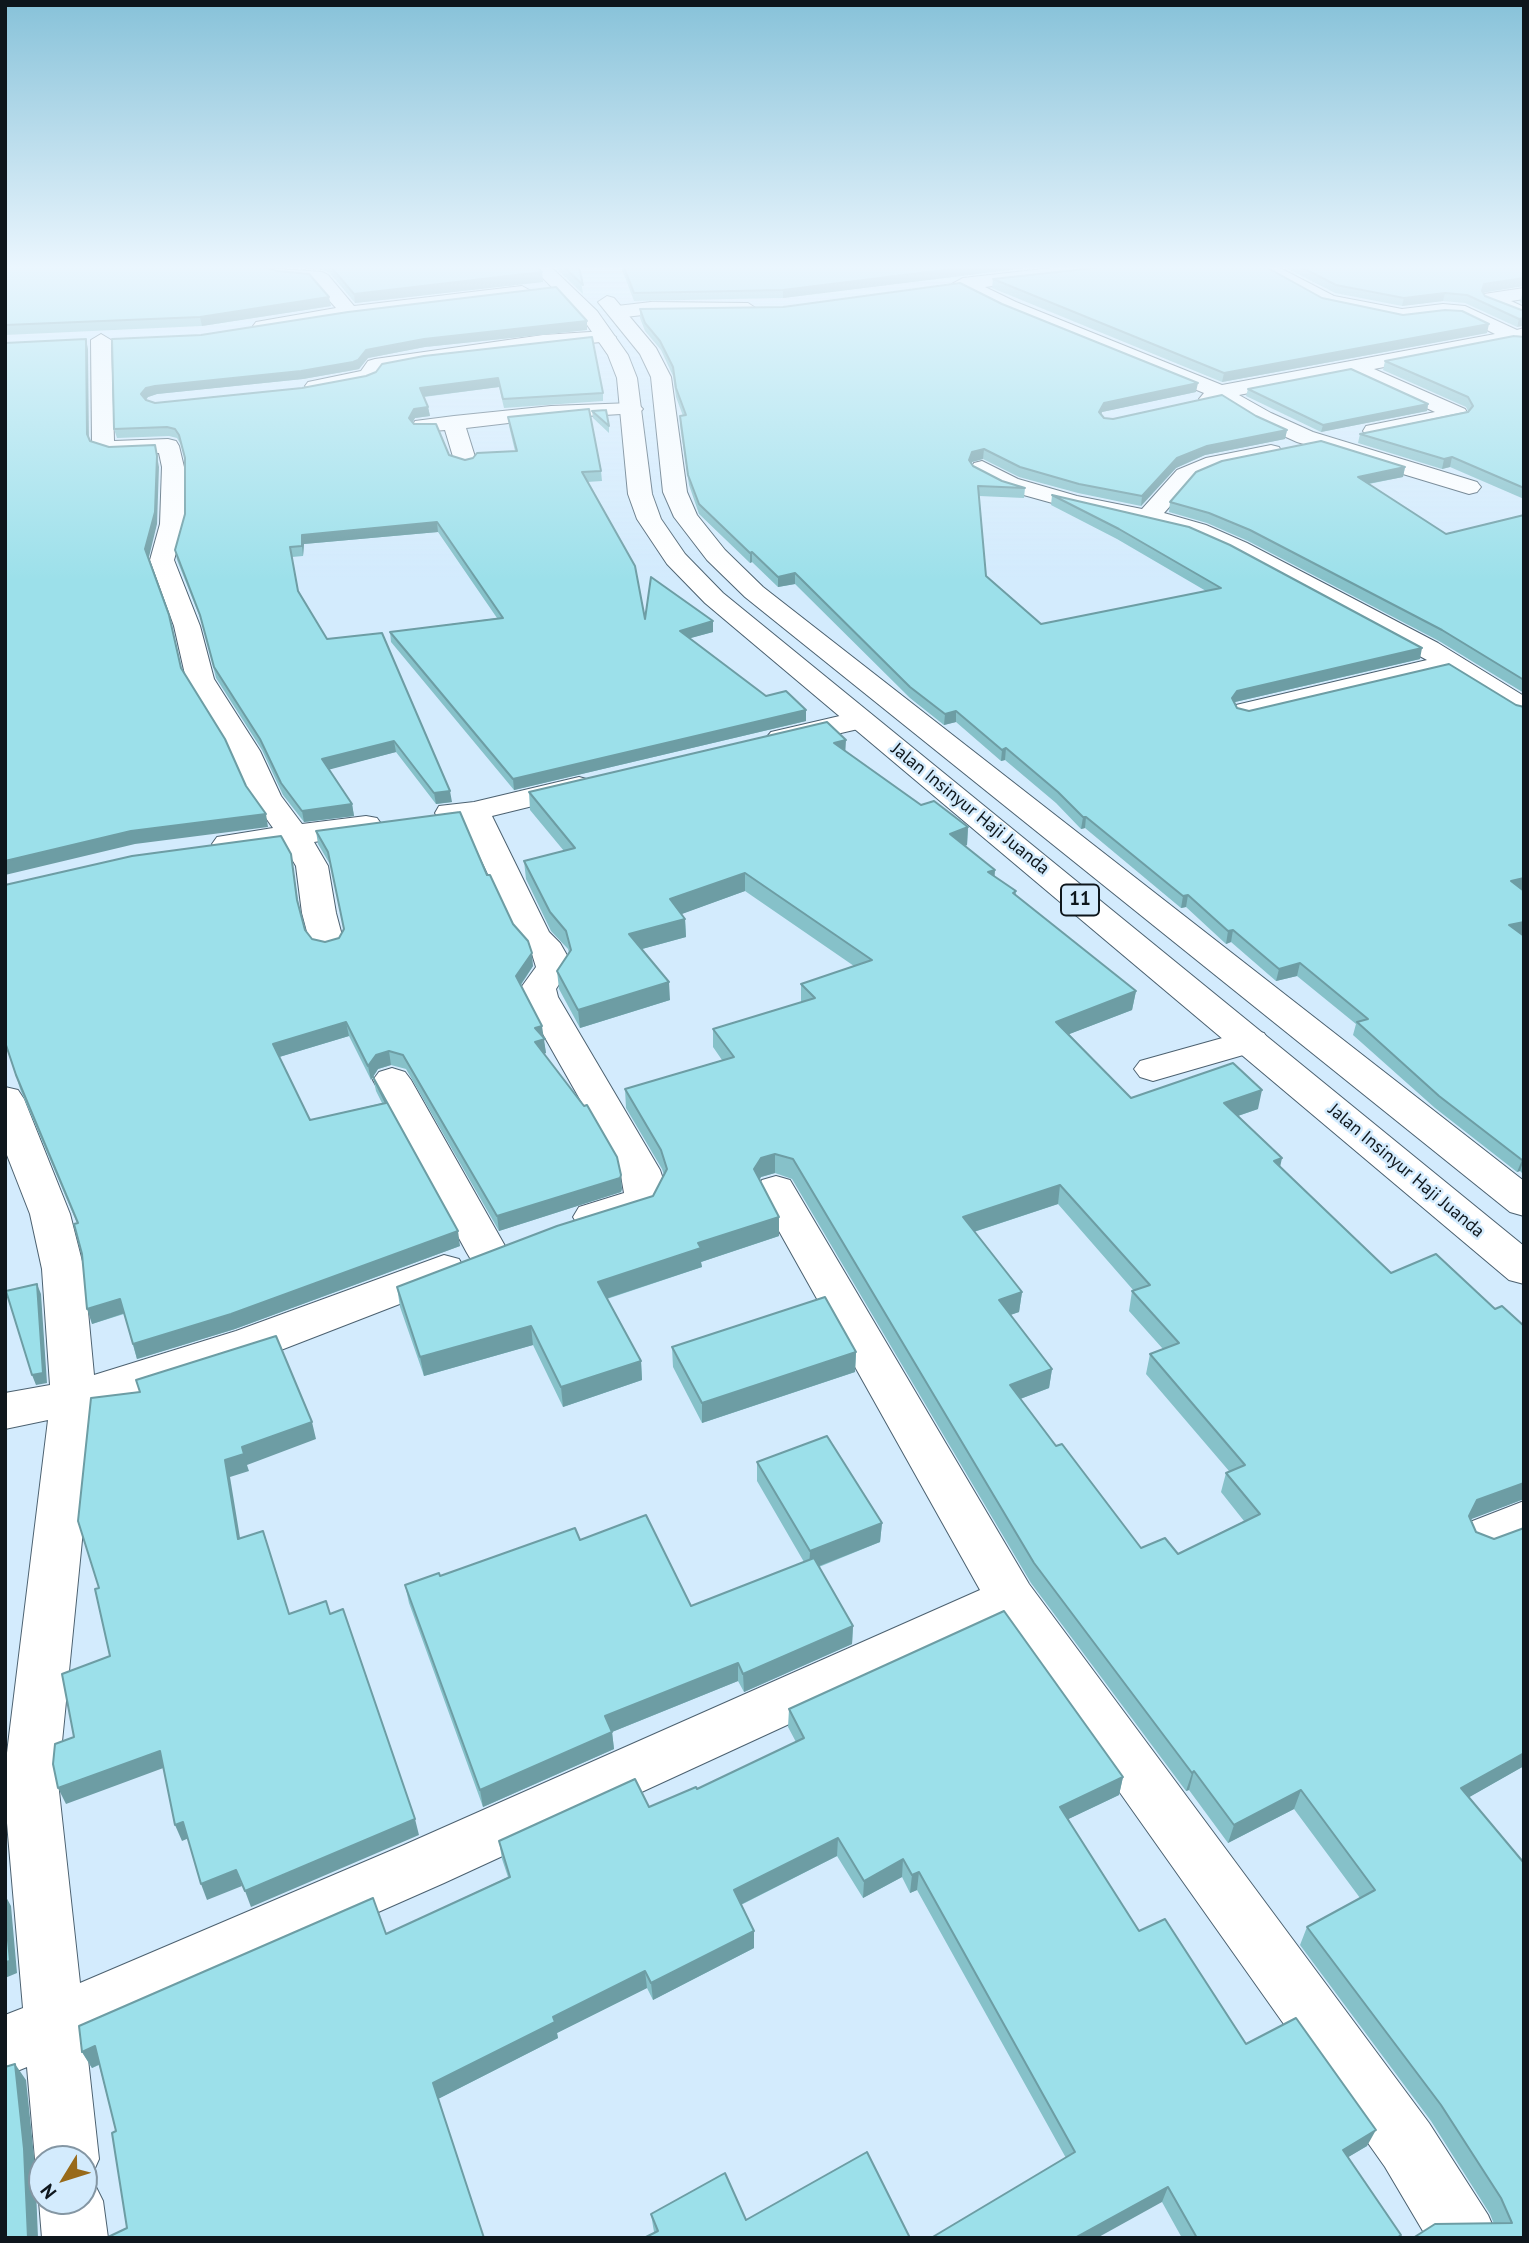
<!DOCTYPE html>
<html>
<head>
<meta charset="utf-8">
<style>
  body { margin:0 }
  #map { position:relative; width:1529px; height:2243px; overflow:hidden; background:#d3ebfd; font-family:"PT Sans",sans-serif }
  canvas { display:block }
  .frame { position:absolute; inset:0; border:7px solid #0e161c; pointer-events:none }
  .north { position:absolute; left:28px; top:2145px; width:70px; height:70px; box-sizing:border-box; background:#d3ebfd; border:2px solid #8496a3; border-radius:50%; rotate:232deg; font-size:19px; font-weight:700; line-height:28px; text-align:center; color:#0e161c }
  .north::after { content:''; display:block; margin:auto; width:24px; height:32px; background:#986a1a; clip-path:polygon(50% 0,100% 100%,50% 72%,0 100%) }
</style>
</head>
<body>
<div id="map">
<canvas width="1529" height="2243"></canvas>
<div class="frame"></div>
<div class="north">N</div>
</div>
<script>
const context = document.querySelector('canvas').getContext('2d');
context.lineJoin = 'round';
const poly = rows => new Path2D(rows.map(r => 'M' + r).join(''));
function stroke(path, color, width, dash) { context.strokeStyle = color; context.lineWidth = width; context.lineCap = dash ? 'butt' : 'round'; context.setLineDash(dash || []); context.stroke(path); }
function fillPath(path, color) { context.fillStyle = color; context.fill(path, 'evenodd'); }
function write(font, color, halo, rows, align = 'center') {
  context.font = font + ' "PT Sans",sans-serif'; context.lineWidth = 5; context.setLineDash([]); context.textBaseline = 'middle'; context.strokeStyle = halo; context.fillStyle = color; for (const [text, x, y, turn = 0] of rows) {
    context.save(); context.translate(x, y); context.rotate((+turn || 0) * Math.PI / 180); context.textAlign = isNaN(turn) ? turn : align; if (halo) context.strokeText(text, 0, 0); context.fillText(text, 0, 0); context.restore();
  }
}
const minor = poly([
  [252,267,322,272,328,275,354,306,522,286,531,291,522,296,349,318,263,332,256,330,253,326,256,322,336,308,312,281,280,278,255,271,252,267],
  [1061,267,1115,267,1106,272,985,287,1016,302,1222,385,1495,334,1461,317,1443,316,1402,321,1321,304,1256,267,1278,267,1334,296,1402,309,1443,304,1465,306,1517,330,1524,328,1524,343,1512,342,1374,369,1465,409,1468,414,1465,419,1457,420,1374,438,1366,436,1363,431,1366,426,1435,412,1350,373,1239,395,1271,413,1313,432,1477,482,1481,487,1477,492,1469,494,1297,442,1255,423,1220,401,1209,405,1202,403,1199,399,1204,393,1002,310,955,288,952,284,963,278,1061,267],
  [1524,288,1524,299,1511,301,1524,307,1524,320,1484,302,1482,298,1484,294,1524,288],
  [651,302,748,303,757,309,748,315,651,314,617,318,608,312,617,306,651,302],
  [606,331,616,337,613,341,543,347,382,370,375,379,367,382,315,392,308,390,305,386,308,382,361,371,368,361,375,359,543,335,606,331],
  [101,334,111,340,114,441,168,439,176,441,179,446,184,467,184,524,174,560,200,626,214,679,260,751,281,796,302,824,366,816,377,818,382,825,377,832,366,834,314,842,328,866,336,913,344,943,339,950,327,953,315,950,310,943,302,913,296,866,284,846,228,854,217,851,212,844,217,837,273,828,251,797,230,751,186,679,174,626,150,560,160,524,162,467,159,453,111,455,95,450,92,445,91,340,101,334],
  [632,403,639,405,643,409,639,413,551,418,466,428,476,460,473,465,465,467,457,465,454,460,445,430,423,432,415,431,412,426,415,421,454,416,551,406,632,403],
  [1271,445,1279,447,1282,452,1279,457,1220,469,1193,480,1164,513,1206,525,1247,543,1438,643,1524,696,1524,716,1514,714,1447,672,1246,720,1236,717,1232,711,1236,705,1427,660,1229,553,1188,535,1074,509,1002,489,974,473,971,468,974,463,982,461,1018,479,1077,496,1142,509,1177,470,1206,458,1271,445],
  [861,711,871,714,875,720,871,726,781,747,771,744,766,738,771,732,861,711],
  [579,777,590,780,594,786,590,792,492,816,549,932,560,943,568,957,570,967,556,989,558,997,660,1170,664,1182,664,1195,653,1213,593,1231,579,1227,573,1217,579,1207,624,1193,620,1170,522,997,520,989,536,967,532,954,517,936,463,821,439,820,435,813,439,806,474,802,579,777],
  [1251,1030,1264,1033,1269,1041,1264,1049,1153,1081,1140,1077,1134,1069,1140,1061,1251,1030],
  [392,1068,405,1072,411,1080,509,1253,503,1263,488,1268,473,1263,467,1253,373,1080,379,1072,392,1068],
  [5,1087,18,1090,24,1099,70,1214,84,1269,94,1375,236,1331,444,1255,459,1259,465,1270,459,1281,268,1355,95,1409,58,1782,80,1983,404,1845,980,1590,756,1190,762,1180,776,1176,790,1180,1029,1584,1429,2123,1488,2215,1498,2238,1427,2238,1385,2167,1002,1626,444,1883,86,2041,99,2159,91,2177,103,2201,108,2238,42,2238,39,2201,42,2193,42,2201,84,2201,84,2159,42,2159,42,2176,35,2159,27,2067,5,2076,5,2015,23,2008,5,1800,5,1769,48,1420,5,1429,5,1393,50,1385,42,1269,30,1214,5,1150,5,1087],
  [1524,1501,1524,1542,1487,1556,1470,1550,1463,1536,1470,1522,1524,1501]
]);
const trunk = poly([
  [532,267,551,267,597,311,628,355,637,378,652,494,661,519,685,554,723,593,1524,1246,1524,1284,1509,1280,705,603,667,564,637,519,628,494,617,378,608,355,583,319,532,267],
  [607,296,614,298,656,348,671,377,687,492,697,515,725,550,763,587,1524,1181,1524,1216,1510,1212,745,597,707,560,674,517,663,492,651,377,640,354,598,302,607,296]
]);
const wall = poly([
  [5,267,331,306,202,326,5,335],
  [286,267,537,267,543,282,355,303,330,273,323,270],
  [555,267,579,267,583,294],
  [621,267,1033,267,783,298,634,301],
  [1284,267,1524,267,1483,293,1485,296,1524,311,1517,327,1465,303,1443,301,1402,306,1335,293],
  [993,279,1322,298,1487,333,1222,382,992,288],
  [1524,293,1524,305,1520,302,1522,294],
  [1002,304,1196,392,1102,412,1101,415,1104,418,1113,419,1256,416,1287,430,1285,439,1205,455,1176,468,1141,506,1078,493,1019,477,983,459,972,462,973,466,1002,481,1025,488,1024,498,979,496,986,576,1041,624,1206,591,1117,539,1051,505,1052,495,1420,659,1235,702,1235,703,1237,708,1249,711,1516,705,1524,707,1524,889,1522,890,1524,891,1524,933,1520,934,1524,936,1524,1175,1520,1171,1517,1172,1435,1108,1353,1035,1356,1024,1297,976,1276,981,1231,942,1226,944,1186,907,1181,908,1085,828,1081,829,1056,803,1005,760,1001,761,956,722,944,725,910,698,795,584,778,587,752,562,750,563,699,514,689,485,680,425,680,416,683,416,676,397,673,376,661,350,645,331,640,318,640,309],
  [587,321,587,330,425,347,368,358,359,369,354,370,303,379,157,394,148,397,146,400,155,403,302,388,366,376,376,372,382,364,603,393,603,401,504,408,499,387,424,397,428,407,430,416,415,418,412,423,449,455,465,460,515,451,509,426,508,417,601,471,602,481,587,482,645,619,713,621,713,632,690,638,766,696,806,721,514,790,391,642,390,632,497,618,438,532,304,544,303,556,292,557,298,591,327,639,452,802,436,804,396,752,329,769,352,804,354,816,304,822,283,795,262,750,216,678,203,625,177,560,175,550,185,514,185,459,181,445,177,438,169,436,117,438,114,429,112,339],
  [1524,337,1524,499,1450,467,1442,469,1358,443,1360,434,1468,411,1466,407,1383,370,1385,361],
  [1248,389,1428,404,1427,411,1321,432,1246,396],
  [592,411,609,426,609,433,593,418],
  [1405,467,1403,477,1369,484,1446,534,1524,515,1524,693,1439,641,1248,541,1207,523,1169,512,1170,502],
  [846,752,921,805,968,827,967,845,965,846,995,877,1016,891,1016,895,1136,991,1132,1010,1069,1034,1131,1098,1258,1109,1238,1116,1280,1167,1524,1499,1470,1519,1476,1532,1494,1539,1524,1528,1524,1766,1469,1797,1524,2238,1494,2224,1490,2214,1431,2121,1300,1945,1307,1927,1360,1898,1294,1809,1228,1843,1189,1790,1186,1791,1031,1583,792,1179,775,1173,761,1177,759,1180,779,1236,701,1262,702,1267,607,1299,641,1361,642,1380,563,1407,533,1345,424,1376,400,1307,397,1287,653,1196,664,1175,662,1169,626,1108,625,1089,722,1060,713,1047,713,1029,801,1002,801,984,854,966,745,891,681,914,685,919,686,937,642,949,670,1000,580,1028,559,989,557,971,569,953,568,949,551,931,526,879,524,861,564,851,530,810,529,792],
  [1058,1204,1134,1291,1132,1291,1129,1311,1163,1349,1150,1354,1146,1374,1229,1471,1226,1473,1221,1492,1244,1521,1178,1554,1141,1548,1056,1446,1020,1399,1049,1388,1052,1369,1010,1315,1019,1312,1022,1292,974,1232],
  [316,831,487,875,533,966,521,985,543,1037,546,1053,544,1054,622,1189,621,1192,499,1231,406,1069,391,1065,378,1069,371,1080,349,1036,279,1057,310,1120,382,1103,376,1091,373,1077,460,1246,235,1329,137,1359,124,1314,92,1324,77,1223,20,1089,16,1075,291,854,299,907,305,930,312,939,325,942,339,938,344,929,331,866,318,844],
  [672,1347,856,1352,855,1372,702,1423,673,1367],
  [757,1462,882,1523,880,1542,819,1567,853,1626,852,1644,744,1692,738,1681,612,1732,614,1749,483,1807,409,1603,405,1585,580,1540,691,1606,804,1562,757,1481],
  [789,1709,1123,1777,1119,1795,1068,1819,1139,1931,1246,2044,1367,2146,1348,2157,1399,2238,1182,2238,1162,2202,1066,2158,917,1890,910,1893,902,1877,863,1898,837,1856,741,1905,754,1931,754,1948,653,2000,647,1988,557,2033,558,2038,438,2099,127,2228,116,2131,99,2065,92,2068,82,2052,386,1934,508,1877,502,1859,499,1841,649,1807,697,1789,796,1742,788,1727],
  [651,2214,746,2220,654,2232]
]);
const shadedWall = poly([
  [968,267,1033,267,783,298,783,290],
  [542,272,543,282,355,303,354,294],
  [1524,278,1524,286,1482,293,1484,284],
  [1445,293,1443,301,1402,306,1404,298],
  [329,297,331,306,202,326,200,317],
  [1524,318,1524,326,1517,327,1519,319],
  [587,321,587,330,425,347,368,358,359,369,354,370,303,379,157,394,148,397,143,403,141,394,146,388,155,386,366,350,424,339],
  [1489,324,1487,333,1222,382,1224,373],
  [86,339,88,349,89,445,87,434],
  [498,378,499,387,421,397,420,388],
  [1198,383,1196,392,1102,412,1098,421,1099,412,1104,403],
  [1428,404,1427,411,1321,432,1323,425],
  [428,407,430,416,415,418,410,427,409,418,414,409],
  [1287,430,1285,439,1205,455,1176,468,1141,506,1142,496,1177,458,1207,446],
  [984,449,983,459,972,462,969,469,969,460,972,452],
  [157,456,159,467,157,524,148,561,145,549],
  [1452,457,1450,467,1442,469,1444,459],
  [1405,467,1403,477,1356,486,1358,477],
  [437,522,438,532,304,544,303,556,302,546,302,535],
  [752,552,752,562,750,563,750,553],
  [795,573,795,584,778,587,778,577],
  [713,621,713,632,680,641,680,631],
  [1422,648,1420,659,1235,702,1230,710,1232,698,1237,691],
  [806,710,806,721,514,790,513,779],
  [956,711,956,722,944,725,945,714],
  [846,740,845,757,834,743],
  [394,741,396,752,324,771,322,759],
  [1006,748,1005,760,1001,761,1002,750],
  [450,791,452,802,436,804,434,793],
  [352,804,354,816,304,822,302,811],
  [266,814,268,827,135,844,5,875,5,861,131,831],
  [1083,817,1086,817,1085,828,1081,829],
  [968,827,967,845,948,852,950,834],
  [995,870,994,887,988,872],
  [745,873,745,891,671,918,670,899],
  [1524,878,1524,889,1507,893,1511,881],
  [1188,895,1186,907,1181,908,1183,896],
  [685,919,686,937,631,952,629,934],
  [1524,922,1524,933,1505,937,1509,925],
  [1233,930,1231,942,1226,944,1228,931],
  [532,953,533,966,517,990,516,976],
  [1300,963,1297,976,1276,981,1279,969],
  [669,982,670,1000,580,1028,578,1010],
  [1136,991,1132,1010,1054,1040,1056,1022],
  [346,1022,349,1036,276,1058,273,1044],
  [542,1026,546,1053,536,1056,535,1042,535,1028],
  [389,1051,391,1065,378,1069,371,1080,368,1066,376,1055],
  [1262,1090,1258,1109,1220,1122,1224,1103],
  [775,1154,775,1173,761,1177,754,1189,754,1169,761,1158],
  [1282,1158,1278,1177,1274,1161],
  [1524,1159,1520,1171,1517,1172,1522,1160],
  [621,1175,622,1189,621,1192,499,1231,497,1216],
  [1060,1185,1058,1204,961,1236,963,1217],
  [779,1217,779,1236,701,1262,702,1267,599,1301,598,1282,698,1243],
  [458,1231,460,1246,235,1329,137,1359,133,1344],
  [37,1284,41,1294,47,1383,36,1385,32,1375],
  [1022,1292,1019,1312,996,1320,999,1300],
  [120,1299,125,1313,92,1324,87,1309],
  [5,1317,6,1319,5,1390],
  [531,1326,533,1345,424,1376,420,1357],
  [856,1352,855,1372,702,1423,702,1403],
  [641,1361,642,1380,563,1407,561,1387],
  [1052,1369,1049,1388,1007,1404,1010,1385],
  [312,1422,316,1439,247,1465,249,1471,230,1477,243,1556,238,1539,225,1460,242,1447],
  [5,1431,6,1432,5,1518],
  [1524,1483,1524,1499,1469,1520,1469,1516,1477,1500],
  [882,1523,880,1542,809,1570,810,1551],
  [853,1626,852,1644,744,1692,743,1674],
  [738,1663,738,1681,607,1734,605,1716],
  [612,1732,614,1749,483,1807,480,1790],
  [160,1751,166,1767,66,1804,58,1788],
  [1524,1753,1524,1766,1452,1807,1461,1788],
  [1194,1771,1189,1790,1186,1791,1192,1773],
  [1123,1777,1119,1795,1056,1825,1060,1807],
  [1301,1790,1294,1809,1228,1843,1234,1825],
  [415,1819,419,1835,251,1907,245,1891],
  [183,1822,189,1838,182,1841,175,1825],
  [838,1838,837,1856,734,1908,734,1890],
  [903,1859,902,1877,863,1898,864,1881],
  [236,1870,242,1886,207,1900,201,1884],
  [919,1872,917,1890,910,1893,912,1875],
  [5,1895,11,1906,17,1973,5,1978],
  [754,1931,754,1948,653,2000,651,1983],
  [645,1971,647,1988,557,2033,558,2038,438,2099,433,2083,553,2017],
  [95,2046,104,2062,92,2068,82,2052],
  [15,2064,26,2080,35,2165,38,2238,28,2238],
  [1376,2130,1367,2146,1335,2165,1343,2150],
  [1168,2187,1162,2202,1097,2238,1075,2238]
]);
const building = poly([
  [5,267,262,267,278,271,309,274,329,297,200,317,5,325,5,267],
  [331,267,537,267,542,272,354,294,331,267],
  [564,267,579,267,583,285,564,267],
  [624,267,968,267,783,290,634,293,624,267],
  [1103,267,1266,267,1322,298,1403,315,1445,310,1462,311,1489,324,1224,373,993,279,1103,267],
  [1301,267,1524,267,1524,278,1484,284,1482,291,1485,296,1524,311,1524,318,1519,319,1467,295,1445,293,1404,298,1336,285,1301,267],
  [960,283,1002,304,1198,383,1104,403,1099,412,1104,418,1113,419,1222,395,1256,416,1287,430,1207,446,1177,458,1142,496,1079,484,1020,467,984,449,972,452,969,460,973,466,1002,481,1025,488,978,486,986,576,1041,624,1221,588,1119,529,1052,495,1189,527,1230,545,1422,648,1237,691,1232,698,1237,708,1249,711,1449,664,1516,705,1524,707,1524,878,1511,881,1524,891,1524,922,1509,925,1524,936,1524,1159,1522,1160,1439,1096,1357,1022,1368,1019,1300,963,1279,969,1233,930,1228,931,1188,895,1183,896,1086,817,1083,817,1058,792,1006,748,1002,750,956,711,945,714,910,687,795,573,778,577,752,552,750,553,699,504,688,475,680,416,686,415,676,388,673,367,660,341,645,323,640,309,783,307,960,283],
  [556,287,587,321,424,339,366,350,358,360,353,362,301,371,155,386,146,388,141,394,146,400,155,403,302,388,366,376,376,372,382,364,424,356,592,337,603,393,503,399,498,378,420,388,428,407,414,409,409,418,414,424,436,424,449,455,465,460,473,458,477,453,517,451,508,417,589,409,601,471,582,472,635,566,645,619,651,577,713,621,680,631,766,696,786,691,806,710,513,779,390,632,503,618,437,522,302,535,302,546,290,547,298,591,327,639,382,633,450,791,434,793,394,741,322,759,352,804,302,811,281,783,260,739,214,667,200,615,175,550,185,514,185,458,179,435,175,429,167,427,114,429,112,339,201,335,348,312,556,287],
  [1514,336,1524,337,1524,488,1452,457,1444,459,1360,434,1468,412,1473,406,1468,397,1385,361,1514,336],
  [86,339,87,434,90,441,109,447,155,445,157,456,155,512,145,549,169,615,181,668,225,739,246,786,266,814,131,831,5,861,5,343,86,339],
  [1351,369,1428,404,1323,425,1248,389,1351,369],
  [606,410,609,426,592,411,606,410],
  [1321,441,1405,467,1358,477,1446,534,1524,515,1524,680,1442,630,1250,530,1209,513,1170,502,1196,472,1222,461,1321,441],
  [827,722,846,740,834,743,921,805,934,801,968,827,950,834,995,870,988,872,1016,891,1013,893,1136,991,1056,1022,1131,1098,1233,1063,1262,1090,1224,1103,1282,1158,1274,1161,1391,1273,1436,1254,1495,1309,1502,1306,1524,1326,1524,1483,1477,1500,1469,1516,1476,1532,1494,1539,1524,1528,1524,1753,1461,1788,1524,1863,1524,2238,1413,2238,1435,2224,1512,2223,1501,2198,1441,2105,1307,1927,1375,1890,1301,1790,1234,1825,1194,1771,1192,1773,1034,1563,793,1159,775,1154,761,1158,754,1169,779,1217,698,1243,701,1248,598,1282,641,1361,561,1387,531,1326,420,1357,397,1287,557,1226,653,1196,667,1169,661,1150,625,1089,734,1057,713,1029,815,998,801,984,872,960,745,873,670,899,685,919,629,934,669,982,578,1010,557,971,571,950,566,931,550,912,524,861,575,848,529,792,827,722],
  [1060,1185,1150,1285,1132,1291,1179,1343,1150,1354,1245,1465,1226,1473,1260,1514,1178,1554,1165,1538,1141,1548,1062,1444,1056,1446,1010,1385,1052,1369,999,1300,1022,1292,963,1217,1060,1185],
  [460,812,487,875,490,875,513,924,528,941,532,953,516,976,542,1026,535,1028,545,1039,535,1042,584,1106,587,1105,617,1157,621,1175,620,1178,497,1216,403,1055,389,1051,376,1055,368,1066,346,1022,273,1044,310,1120,386,1103,373,1077,458,1231,231,1314,133,1344,120,1299,87,1309,82,1254,74,1224,78,1223,16,1075,5,1042,5,885,132,856,281,836,291,854,297,900,305,930,312,939,325,942,339,938,344,929,328,852,316,831,460,812],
  [37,1284,43,1373,32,1375,6,1291,37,1284],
  [825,1297,856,1352,702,1403,672,1347,825,1297],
  [276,1336,312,1422,242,1447,244,1454,225,1460,238,1539,263,1531,289,1614,326,1601,330,1614,343,1609,415,1819,245,1891,236,1870,201,1884,183,1822,175,1825,160,1751,58,1788,53,1764,55,1744,74,1737,62,1674,110,1656,95,1589,99,1588,78,1521,91,1398,140,1392,136,1380,276,1336],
  [827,1436,882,1523,810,1551,757,1462,827,1436],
  [646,1515,691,1606,814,1558,853,1626,743,1674,738,1663,605,1716,612,1732,480,1790,405,1585,439,1573,440,1576,575,1528,580,1540,646,1515],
  [1004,1611,1123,1777,1060,1807,1139,1931,1165,1919,1246,2044,1296,2018,1376,2130,1343,2150,1401,2235,1397,2238,1197,2238,1168,2187,1075,2238,931,2238,1075,2152,919,1872,912,1875,903,1859,864,1881,838,1838,734,1890,754,1931,651,1983,645,1971,553,2017,555,2022,433,2083,484,2238,106,2238,127,2228,112,2133,116,2131,95,2046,82,2052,79,2026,373,1898,386,1934,510,1877,499,1841,635,1779,649,1807,696,1787,697,1789,804,1738,789,1709,1004,1611],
  [5,1910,10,1961,5,1962,5,1910],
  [15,2064,24,2149,28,2238,5,2238,5,2067,15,2064],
  [867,2152,910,2238,644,2238,658,2231,651,2214,725,2173,746,2220,867,2152]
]);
const farStreetnames = [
  ["Jalan Insinyur Haji Juanda",970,809,39],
  ["Jalan Insinyur Haji Juanda",1406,1171,40]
];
const shields = [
  [1080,900,38]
];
const shieldNames = [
  ["11",1080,900]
];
stroke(minor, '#4c6170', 2);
stroke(trunk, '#4c6170', 2);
fillPath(minor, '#fff');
fillPath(trunk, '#fff');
fillPath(wall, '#86c1c9');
fillPath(shadedWall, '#6d9da4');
fillPath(building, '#9ce0ea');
stroke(building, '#6d9da4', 2);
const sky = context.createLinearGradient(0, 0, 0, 581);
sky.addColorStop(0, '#87c2d9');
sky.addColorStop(0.46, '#ebf6fe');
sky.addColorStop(1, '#ebf6fe00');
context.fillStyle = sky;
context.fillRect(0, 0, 1529, 581);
write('18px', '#0e161c', '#d3ebfd', farStreetnames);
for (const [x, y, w] of shields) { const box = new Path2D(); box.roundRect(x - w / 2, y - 15.5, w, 31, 5); context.fillStyle = '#d3ebfd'; context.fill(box); stroke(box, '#0e161c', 2); }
write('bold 19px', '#0e161c', null, shieldNames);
</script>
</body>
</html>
